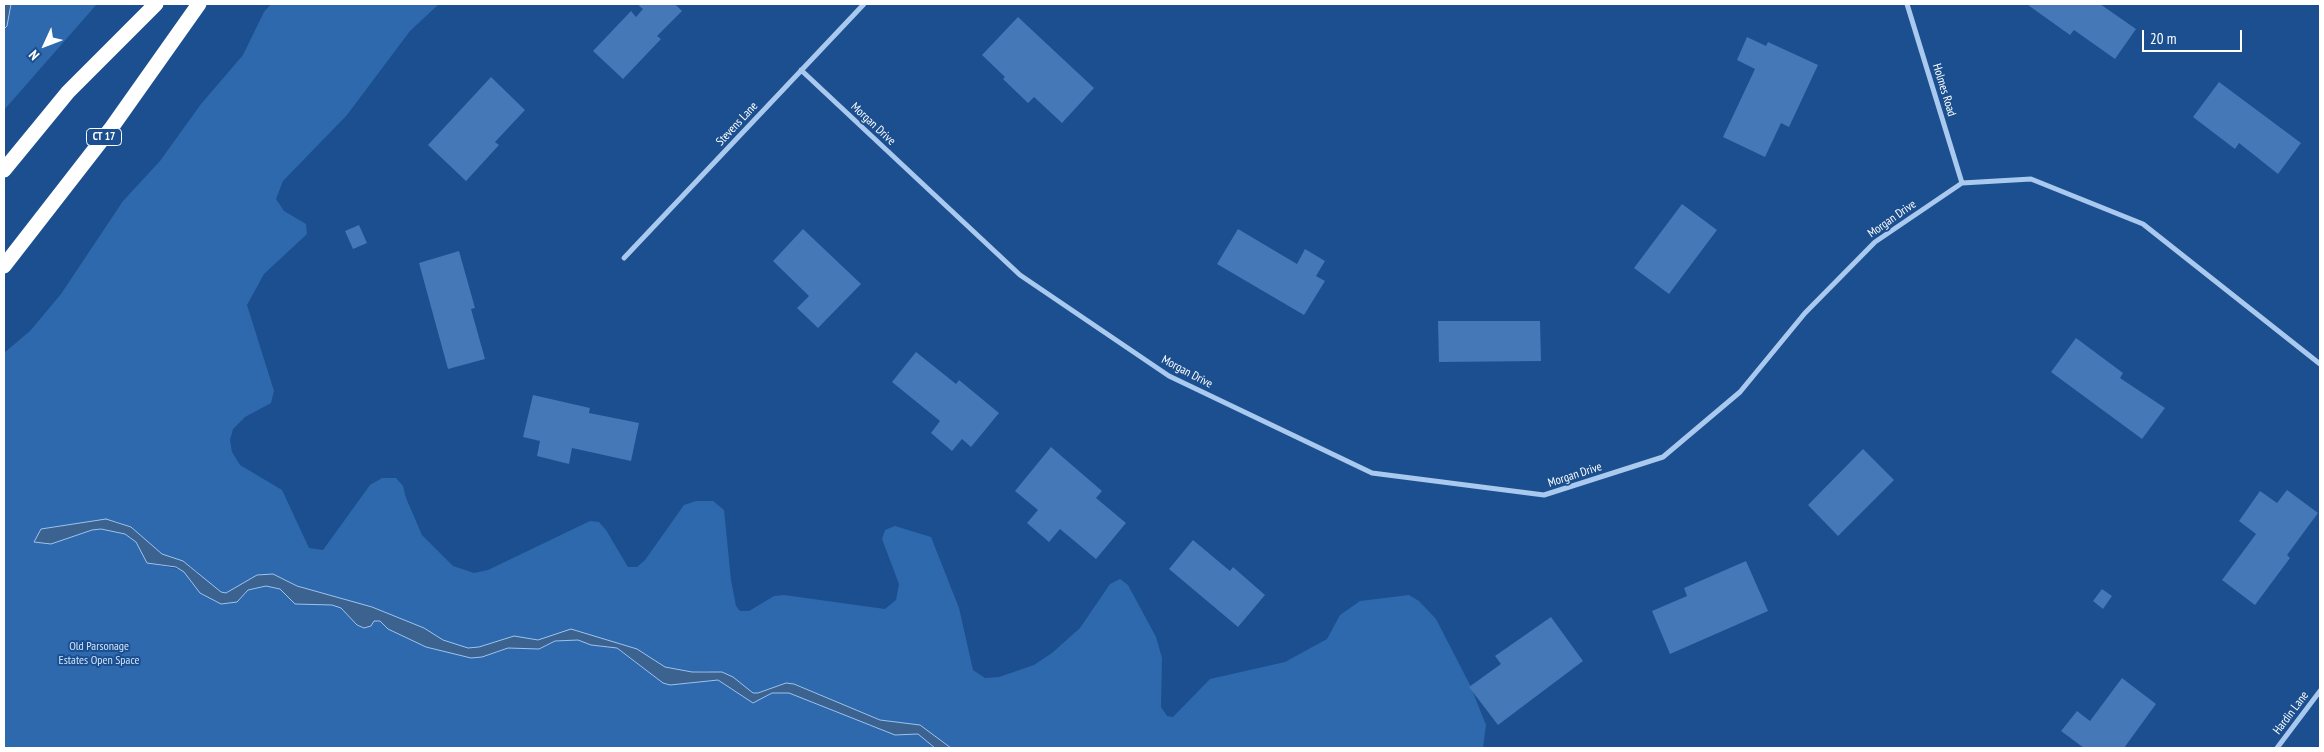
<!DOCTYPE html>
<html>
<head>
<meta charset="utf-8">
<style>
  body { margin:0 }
  #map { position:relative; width:2324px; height:752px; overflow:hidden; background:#1b4f8f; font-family:"PT Sans Narrow",sans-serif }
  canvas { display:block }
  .frame { position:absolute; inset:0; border:5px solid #fff; pointer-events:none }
  .north { position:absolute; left:20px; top:20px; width:50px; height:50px; -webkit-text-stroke:4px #1b4f8f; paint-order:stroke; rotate:227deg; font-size:14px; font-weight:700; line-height:20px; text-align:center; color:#fff }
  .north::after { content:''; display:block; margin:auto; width:18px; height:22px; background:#fff; clip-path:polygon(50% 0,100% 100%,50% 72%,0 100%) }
  .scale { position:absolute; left:2142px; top:30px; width:100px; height:22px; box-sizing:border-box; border:2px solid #fff; border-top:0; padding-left:6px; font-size:15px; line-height:18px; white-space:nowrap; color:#fff; -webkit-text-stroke:4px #1b4f8f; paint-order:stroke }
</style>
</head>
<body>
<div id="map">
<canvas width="2324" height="752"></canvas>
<div class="frame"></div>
<div class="north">N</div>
<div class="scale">20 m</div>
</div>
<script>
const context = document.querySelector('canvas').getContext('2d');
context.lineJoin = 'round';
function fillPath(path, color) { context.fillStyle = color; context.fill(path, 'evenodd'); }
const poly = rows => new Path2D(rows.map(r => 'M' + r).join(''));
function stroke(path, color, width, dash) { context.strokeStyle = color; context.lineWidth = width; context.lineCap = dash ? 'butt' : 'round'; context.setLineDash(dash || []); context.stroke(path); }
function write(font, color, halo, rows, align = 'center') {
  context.font = font + ' "PT Sans Narrow",sans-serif'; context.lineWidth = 4; context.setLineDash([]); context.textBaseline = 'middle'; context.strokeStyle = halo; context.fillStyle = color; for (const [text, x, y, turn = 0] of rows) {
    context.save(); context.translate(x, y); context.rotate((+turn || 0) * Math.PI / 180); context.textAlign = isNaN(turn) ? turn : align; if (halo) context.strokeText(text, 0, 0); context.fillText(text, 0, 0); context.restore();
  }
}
const green = poly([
  [11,4,97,4,4,110,4,29,7,26],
  [271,4,439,4,410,31,347,115,283,181,276,199,284,211,306,224,307,234,264,274,247,305,274,391,271,403,245,417,233,429,230,440,232,452,240,465,282,490,309,548,323,550,370,485,382,478,396,478,403,486,406,498,422,535,453,566,474,573,488,570,590,521,599,522,606,530,628,567,637,567,645,560,684,505,696,501,713,501,724,510,731,580,736,606,740,611,749,611,774,596,784,595,885,609,896,600,899,584,882,539,885,530,895,526,931,537,959,608,973,670,985,678,999,677,1034,665,1052,653,1080,628,1110,584,1120,579,1128,585,1156,637,1162,658,1161,707,1167,716,1173,717,1210,679,1285,662,1327,639,1340,615,1360,601,1409,595,1419,601,1436,619,1470,685,1486,725,1483,748,951,748,920,725,880,720,795,684,786,683,758,693,752,693,733,677,707,671,692,672,665,667,637,649,620,651,663,683,671,685,718,680,753,703,772,693,789,693,895,735,918,734,935,748,4,748,4,353,30,331,61,294,123,201,160,161,201,104,243,55,264,12],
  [115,521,131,527,162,554,183,561,199,573,147,563,136,542,125,534,101,529,92,530,51,544]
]);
const water = poly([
  [4,4,11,4,7,26,4,29,4,4],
  [106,519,131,527,162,554,183,561,221,592,226,593,257,575,273,574,297,586,372,607,424,628,443,640,468,648,479,647,514,636,538,640,571,629,637,649,665,667,692,672,722,672,733,677,753,693,758,693,786,683,794,684,880,720,920,725,951,748,935,748,918,734,895,735,789,693,772,693,753,703,718,680,670,685,663,683,617,648,591,645,578,640,555,641,539,649,508,648,482,657,471,658,426,647,388,629,380,621,374,621,371,626,364,628,357,625,341,608,332,605,295,604,280,589,266,586,248,590,237,602,221,604,200,593,184,572,176,567,147,563,136,542,125,534,101,529,92,530,51,544,34,542,41,529,106,519]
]);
const building = poly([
  [637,4,675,4,682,11,657,36,661,39,623,79,593,51,631,11,636,17,643,9],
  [2029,4,2100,4,2136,29,2115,59,2074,30,2070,35,2028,5],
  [1018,17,1094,88,1062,123,1034,97,1028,103,1003,79,1005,77,982,55],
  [1747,37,1766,46,1768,42,1818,65,1789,127,1781,123,1765,157,1723,137,1755,69,1737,60],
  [491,77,525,110,495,142,499,145,466,181,428,145],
  [2219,82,2301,143,2278,174,2239,143,2235,149,2193,117],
  [1682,204,1717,230,1669,294,1634,268],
  [359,225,367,243,353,249,345,231],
  [803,229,861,284,818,328,797,308,809,296,773,261],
  [1238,229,1297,264,1305,249,1325,261,1316,276,1325,281,1304,315,1217,264],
  [459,251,475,308,471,309,485,359,448,369,419,263],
  [1438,321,1540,321,1541,361,1439,362],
  [2076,338,2123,373,2120,378,2165,408,2142,439,2051,372],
  [916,352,956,384,959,380,999,413,971,447,962,439,952,451,931,433,940,421,892,382],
  [533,395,590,408,589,413,639,423,631,461,572,448,569,464,537,456,540,441,523,437],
  [1051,447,1102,491,1096,498,1126,523,1096,559,1060,529,1049,542,1027,523,1038,510,1015,491],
  [1863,449,1894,480,1838,536,1808,505],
  [2287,490,2318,513,2287,555,2290,558,2255,605,2222,580,2256,534,2239,521,2260,491,2277,503],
  [1193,540,1230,571,1233,567,1265,595,1238,627,1169,569],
  [1746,561,1768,611,1670,654,1652,611,1687,596,1684,588],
  [2102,589,2112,596,2103,609,2093,601],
  [1551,617,1583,661,1498,725,1469,687,1501,664,1495,656],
  [2122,678,2156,704,2124,748,2084,748,2061,731,2077,711,2090,721]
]);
const street = poly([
  [1907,4,1962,183],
  [801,70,1020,275,1169,376,1372,473,1544,495,1663,457,1740,392,1805,313,1875,242,1962,183,2031,179,2143,224,2320,364],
  [624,258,864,4],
  [2277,748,2320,691]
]);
const highway = poly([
  [4,170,68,92,156,4],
  [4,266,112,127,199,4]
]);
const shields = [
  [104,137,35]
];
const shieldNames = [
  ["CT 17",104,137]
];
const streetNames = [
  ["Holmes Road",1944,90,73],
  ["Stevens Lane",737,124,-47],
  ["Morgan Drive",873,124,43],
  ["Morgan Drive",1892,219,-35],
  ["Morgan Drive",1187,372,28],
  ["Morgan Drive",1575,475,-18],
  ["Hardin Lane",2291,713,-53]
];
const parkNames = [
  ["Old Parsonage",99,647],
  ["Estates Open Space",99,661]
];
fillPath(green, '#2e69ad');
fillPath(water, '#3c6290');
stroke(water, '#9cc4f0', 1);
fillPath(building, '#4478b7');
stroke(street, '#a9c9ee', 5);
stroke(highway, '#fff', 15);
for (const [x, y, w] of shields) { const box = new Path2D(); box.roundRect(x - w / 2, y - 8.5, w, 17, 4); context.fillStyle = '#1b4f8f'; context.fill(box); stroke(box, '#fff', 1); }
write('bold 11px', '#fff', null, shieldNames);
write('12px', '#fff', '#1b4f8f', streetNames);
write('12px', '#cfe3fa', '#1b4f8f', parkNames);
</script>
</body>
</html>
